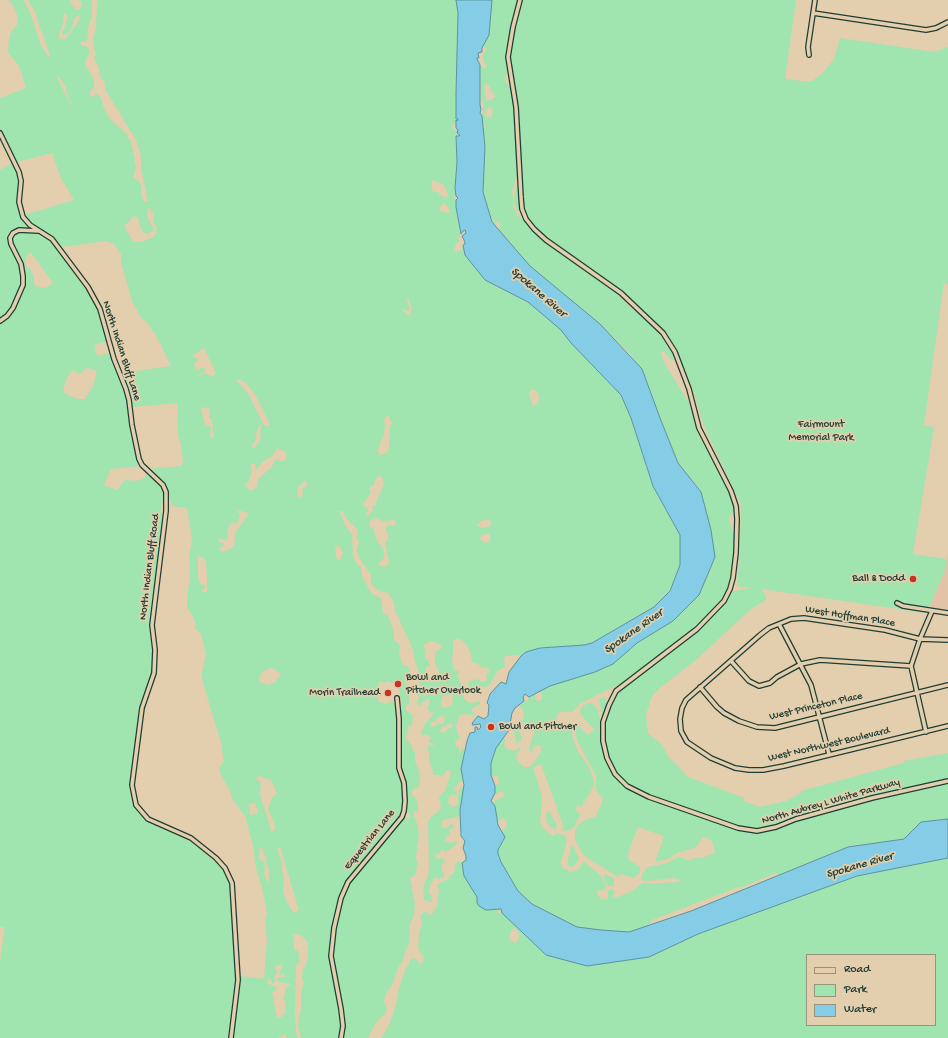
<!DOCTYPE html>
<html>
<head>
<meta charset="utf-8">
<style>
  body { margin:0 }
  #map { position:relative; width:948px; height:1038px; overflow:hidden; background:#e3cead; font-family:"Gochi Hand",sans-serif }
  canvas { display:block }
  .legend { position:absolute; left:806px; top:954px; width:130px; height:72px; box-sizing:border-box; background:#e3cead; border:1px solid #95947d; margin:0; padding:5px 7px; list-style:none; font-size:12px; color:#1f3d34 }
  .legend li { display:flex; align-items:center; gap:8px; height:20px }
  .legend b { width:20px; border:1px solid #95947d }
</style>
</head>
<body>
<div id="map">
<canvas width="948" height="1038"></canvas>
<ul class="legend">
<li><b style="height:5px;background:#e3cead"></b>Road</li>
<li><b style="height:11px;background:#a0e4af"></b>Park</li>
<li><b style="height:11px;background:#85cde6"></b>Water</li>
</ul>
</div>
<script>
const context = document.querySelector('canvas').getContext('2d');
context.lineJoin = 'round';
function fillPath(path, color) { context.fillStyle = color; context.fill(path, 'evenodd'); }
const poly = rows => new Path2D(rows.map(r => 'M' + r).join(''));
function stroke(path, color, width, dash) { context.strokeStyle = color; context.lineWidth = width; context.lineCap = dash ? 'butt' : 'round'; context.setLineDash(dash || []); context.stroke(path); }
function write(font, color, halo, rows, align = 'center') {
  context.font = font + ' "Gochi Hand",sans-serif'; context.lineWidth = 3.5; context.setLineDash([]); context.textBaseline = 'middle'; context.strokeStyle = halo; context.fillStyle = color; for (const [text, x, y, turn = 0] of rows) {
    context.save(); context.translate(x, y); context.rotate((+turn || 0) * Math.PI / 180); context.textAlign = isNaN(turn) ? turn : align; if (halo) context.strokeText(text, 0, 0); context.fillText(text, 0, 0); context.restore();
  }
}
const built = poly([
  [948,553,948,611,929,608,945,570]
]);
const green = poly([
  [8,0,23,0,30,12,41,45,47,55,49,57,50,56,44,37,40,28,36,13,28,0,69,0,75,9,78,10,81,7,82,2,78,0,92,0,92,16,87,31,88,39,86,42,82,41,80,43,81,45,88,47,90,52,86,60,85,64,94,80,94,86,89,94,92,97,97,94,102,99,103,107,110,119,127,134,128,139,131,141,136,168,133,177,141,184,141,193,144,201,148,201,141,168,141,155,136,140,105,89,105,83,99,74,99,68,94,58,96,54,94,48,93,39,96,28,97,0,456,0,458,13,456,120,456,124,453,124,452,128,453,129,457,130,457,133,455,135,457,162,456,196,453,197,454,199,456,200,456,207,461,234,459,238,456,236,460,241,456,243,454,250,456,252,461,251,463,245,465,255,485,280,528,302,561,330,571,343,621,395,631,418,653,486,680,535,680,565,670,591,654,607,592,643,584,645,540,648,526,652,521,656,518,655,506,656,504,658,505,667,497,671,491,683,486,687,476,686,475,690,469,689,468,684,470,681,479,679,481,682,485,682,487,679,486,675,489,672,489,669,486,667,482,668,478,664,472,662,470,651,465,643,460,639,455,639,453,641,453,653,452,657,453,667,454,670,459,671,457,675,460,681,461,686,467,688,463,694,463,697,467,702,474,703,479,701,480,704,471,709,472,712,478,716,477,717,474,715,461,714,459,716,456,726,457,732,460,738,455,741,456,747,459,747,459,752,460,753,462,751,461,748,465,750,461,769,463,781,460,782,454,789,457,794,449,796,448,803,452,807,458,805,458,794,461,787,464,788,460,816,444,820,441,822,441,827,444,828,447,828,451,824,453,825,453,828,449,830,450,835,446,837,445,841,450,843,456,841,457,844,446,852,442,849,439,854,435,854,437,859,442,858,446,861,442,864,442,871,444,872,444,877,437,879,436,877,434,878,430,886,428,892,431,895,432,902,424,900,424,894,423,892,424,885,428,876,429,869,428,821,433,815,438,812,441,807,439,799,441,794,445,791,451,773,449,770,446,771,442,777,438,775,433,775,432,767,429,761,429,752,428,749,428,745,433,746,434,743,431,743,429,742,431,737,427,735,423,735,421,733,421,731,423,730,424,724,430,719,434,712,432,711,430,713,429,710,427,708,429,705,429,699,426,699,419,706,417,703,419,696,415,694,415,692,420,690,420,686,419,685,420,676,416,664,412,647,401,624,399,617,395,612,394,602,388,593,379,591,371,584,371,575,360,559,357,551,359,541,356,538,358,530,345,517,343,511,339,511,346,527,352,534,353,556,356,563,361,567,362,576,371,593,381,598,383,613,388,616,394,632,394,640,398,643,400,646,399,652,401,661,404,665,407,665,410,671,408,679,405,677,404,679,407,685,407,691,409,695,409,706,406,704,406,710,413,716,412,724,410,727,408,726,406,740,412,745,412,749,415,752,415,761,419,771,420,777,420,784,417,789,415,788,412,791,412,795,416,798,418,804,418,810,417,812,414,812,414,816,418,826,419,838,417,845,417,852,415,858,417,860,417,866,415,875,410,878,415,904,414,915,409,926,410,932,409,944,404,955,403,960,398,968,393,983,385,995,384,1002,387,1008,386,1012,375,1024,368,1038,343,1038,344,1022,333,952,333,938,342,901,346,890,352,880,403,818,410,819,410,814,406,812,408,796,407,785,401,766,402,706,399,690,396,686,391,682,387,681,384,683,380,681,376,690,376,695,379,702,386,704,389,703,389,701,391,701,396,704,397,724,398,756,403,784,405,801,403,812,345,882,339,897,330,936,329,954,340,1019,339,1038,301,1038,298,1025,301,1009,301,992,304,982,302,978,303,969,308,959,308,942,301,935,293,934,294,949,298,951,300,962,296,965,295,1018,296,1032,298,1038,287,1038,286,1034,278,1038,233,1038,240,976,264,979,267,939,265,922,267,913,263,891,256,868,253,845,245,816,232,798,230,791,221,775,219,768,224,761,221,742,211,710,202,678,202,673,206,655,201,634,195,628,196,624,192,615,187,607,188,590,190,579,189,556,192,540,187,508,172,506,168,490,164,483,148,469,182,466,183,461,181,446,178,434,177,403,132,407,131,396,122,373,171,366,158,339,147,322,142,319,132,301,121,262,121,254,114,244,106,241,62,247,53,236,33,226,28,222,24,215,74,200,61,178,52,153,17,162,0,128,0,98,26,88,19,66,8,52,9,38,12,31,18,24,17,15,12,3],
  [64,13,68,16,65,27,62,32,63,35,65,35,71,30,75,17,80,15,79,21,70,33,64,40,58,37,63,24],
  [56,76,59,77,66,87,67,94,71,103,71,105],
  [433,180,444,185,448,194,447,198,440,195,438,192,434,192,432,190,432,181],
  [445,203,450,211,449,213,441,212,439,208,441,205],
  [148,208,150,208,154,215,153,221,157,230,154,237,141,242,133,242,124,226,126,224,130,221,132,217,135,216,138,218,142,231,147,234,154,230,147,216],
  [406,298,409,299,412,309,410,315,407,315,401,308,408,311,410,309],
  [204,348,216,373,212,377,206,373,198,376,198,375,205,371,204,368,201,368,197,370,194,364,198,360,197,358,194,358,193,355],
  [238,379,245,382,255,394,269,422,269,426,264,425,247,392,237,381],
  [531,390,534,390,538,393,539,398,538,403,534,406,532,404,529,393],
  [208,407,210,411,209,417,212,419,214,438,210,437,211,428,209,425,205,425,201,408],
  [386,416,388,416,392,422,392,424,390,426,389,447,387,453,380,455,377,451,384,434,385,426,384,421],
  [261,424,262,425,260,431,261,437,259,442,254,449,251,446,255,442,257,430],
  [277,448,286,452,287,459,282,462,276,459,271,468,258,479,257,487,251,491,245,485,249,481,252,470,250,465,254,463,256,464,255,469,257,470,260,464,268,458,271,458],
  [379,475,383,479,384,484,376,502,377,504,375,506,372,506,373,510,367,517,366,514,368,512,367,507,364,507,363,505,371,492,369,488,374,485,375,480],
  [305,481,307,482,307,486,302,489,303,495,299,498,297,496,298,487],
  [238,510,248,513,248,515,236,532,234,546,229,550,221,552,219,548,224,546,223,543,219,542,219,538,226,540,228,538,227,530,232,522,237,523,240,517],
  [376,518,382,521,387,521,393,519,396,522,395,525,387,526,386,529,389,539,385,543,389,561,388,565,384,567,378,565,379,562,384,559,383,548,377,541,373,527,371,528,369,525,370,520],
  [483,520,490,520,491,525,488,527,481,528,477,525],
  [486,534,489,534,491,537,488,543,483,542,480,539,481,535],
  [338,544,343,553,340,561,336,558,335,548],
  [198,556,202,557,206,561,207,579,207,592,202,592,202,590,206,587,206,585,201,585,198,577],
  [431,641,438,643,441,645,441,649,436,651,435,659,435,663,440,673,439,681,434,682,430,680,431,679,427,677,425,673,426,667,430,666,429,665,429,662,425,657,426,652,424,647,425,644],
  [271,667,281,674,275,682,267,685,260,682,259,678,262,672],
  [446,695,452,695,453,697,452,705,446,708,442,707,441,704,442,697],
  [442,716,445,718,444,723,442,724,439,723,434,727,430,725,432,721,435,722,438,717],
  [450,723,452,724,452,727,448,729,444,733,440,731,441,728],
  [260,776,272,781,277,794,272,798,268,808,276,828,272,833,260,794,261,783,255,778],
  [255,802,258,813,252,815,249,814,250,809,248,805],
  [260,846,263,849,269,872,269,882,268,882,264,875,265,863,259,859],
  [280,847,299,910,294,913,289,906,283,892,284,876,282,872,282,864,277,848],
  [282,964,282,969,280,971,280,975,284,974,285,977,279,977,277,980,282,983,290,983,290,985,286,988,285,990,285,994,283,998,285,1001,286,1012,282,1017,277,1018,272,992,275,991,277,988,275,986,272,986,268,983,268,980,270,979,272,983,273,984,276,980,274,977,277,973,275,966],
  [492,0,518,0,507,48,507,71,505,78,506,82,510,87,514,109,518,173,512,191,513,207,517,214,547,244,587,271,616,292,629,306,655,328,666,341,674,356,675,360,671,360,664,351,661,353,665,364,689,403,698,434,724,482,733,501,734,511,729,517,731,527,734,534,734,558,729,589,723,598,689,634,622,683,581,703,572,712,560,712,556,716,557,721,571,725,573,740,579,753,589,767,594,781,592,789,582,806,580,807,578,804,575,810,579,813,580,815,574,827,571,830,564,831,562,829,564,828,541,764,533,767,542,797,540,822,544,829,553,836,556,833,564,835,567,840,561,862,560,862,563,868,571,872,580,869,580,867,584,862,586,863,601,876,606,886,605,890,597,891,598,896,602,900,608,899,608,891,610,889,614,890,615,893,613,895,613,897,616,898,634,890,642,883,652,884,677,882,682,880,673,878,646,881,641,880,641,876,648,867,668,863,677,857,684,858,688,861,695,858,702,858,715,853,712,841,707,838,703,837,700,840,698,845,694,848,677,853,668,859,655,862,664,836,638,827,628,853,629,860,640,867,640,872,634,878,620,874,619,877,615,875,589,859,583,854,575,840,575,831,578,825,585,820,595,817,601,805,603,799,596,790,596,776,577,740,575,729,578,725,587,735,595,730,581,715,580,711,581,708,588,703,593,704,598,710,601,722,606,758,609,767,614,775,627,787,646,797,756,832,771,830,799,819,872,799,948,782,948,819,921,822,904,839,848,847,779,875,776,873,742,887,739,887,652,920,649,925,629,932,601,930,577,927,532,904,518,891,501,862,498,854,498,849,504,841,504,830,507,825,506,820,503,818,497,822,495,806,492,803,504,796,505,794,503,792,500,792,494,795,495,786,499,783,499,779,497,776,491,775,491,763,496,748,503,736,505,740,504,745,506,748,514,751,519,748,520,749,516,756,517,760,520,764,524,767,529,767,533,764,537,758,541,751,541,747,539,745,536,745,533,747,532,753,530,751,530,745,534,733,533,727,524,722,519,727,518,729,521,735,522,740,519,741,517,745,513,729,515,725,522,720,524,716,523,710,519,706,524,701,527,702,529,697,536,694,535,698,537,701,540,701,542,699,542,695,540,691,550,686,595,672,613,664,637,643,673,621,701,492,678,463,660,418,631,355,600,324,530,266,498,228,500,227,500,223,496,221,494,224,492,222,494,219,491,218,483,192,485,147,483,129,486,127,484,124,483,125,482,116,484,104,482,101,481,101,480,73,480,65,482,68,486,68,487,66,483,61,483,55,487,49,485,47,483,47,489,35],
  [487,84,490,86,491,91,494,93,495,97,493,99,487,101,486,100,484,88,485,85],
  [489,107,492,109,493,111,491,117,489,118,485,116,485,111],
  [523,0,796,0,785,79,810,82,823,73,834,59,840,38,934,52,948,47,948,285,944,282,924,425,934,427,913,554,947,559,945,570,929,608,926,613,761,589,765,595,766,600,751,609,696,660,661,687,652,696,646,714,648,733,661,744,665,750,668,757,675,763,688,777,744,798,744,801,760,807,786,801,801,793,801,791,904,763,904,761,948,753,948,779,894,790,817,810,770,828,755,830,739,826,642,792,627,784,618,775,612,765,606,748,604,731,605,721,610,706,618,691,628,683,694,634,726,602,731,592,750,588,737,586,740,553,741,504,704,426,693,390,677,353,664,332,643,311,609,282,546,238,534,227,527,218,523,208,518,122,513,73,511,64,511,47],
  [12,163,18,176,17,203,19,212,24,223,30,228,29,229,18,228,11,230,8,237,8,244,19,264,22,276,22,284,19,293,9,311,0,318,0,170],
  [516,186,518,187,517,194,521,213,517,210,514,203,514,197],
  [19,232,40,234,50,240,86,290,98,311,108,341,94,345,97,356,110,353,112,363,124,385,130,427,136,458,140,466,111,469,104,485,117,490,125,480,136,481,143,479,148,473,161,486,164,493,165,500,162,503,161,510,163,517,150,624,153,651,152,673,139,707,129,785,134,805,145,821,190,841,214,861,224,871,230,883,236,976,228,1038,0,1038,0,960,5,927,0,927,0,323,9,317,16,308,25,285,25,275,23,268,12,243,12,239,14,235],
  [31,253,34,256,53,283,46,288,37,287,34,284,34,277,30,269,26,266,25,260,28,254],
  [86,368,92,369,97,371,93,386,85,399,77,399,63,392,66,379,73,370,80,374],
  [603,697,606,699,607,704,603,717,599,701,599,699],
  [549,811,557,825,556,828,555,829,550,827,547,822,546,814],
  [571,846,573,846,579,858,578,861,573,867,568,865,568,859],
  [948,858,948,1038,381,1038,387,1029,391,1020,396,1004,399,988,405,970,409,964,409,962,412,958,416,959,419,962,418,965,423,962,424,958,423,955,418,949,419,936,422,921,420,917,424,912,427,912,429,915,432,914,437,906,439,890,437,885,446,880,448,880,450,875,453,874,455,870,455,865,458,861,462,863,464,876,477,897,477,903,486,910,497,910,498,913,502,913,546,955,649,957,698,934,857,876],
  [515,928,519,934,519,939,516,943,510,940,510,935,512,929],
  [807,955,935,955,935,1025,807,1025],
  [603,874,614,878,614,886,609,886,606,884]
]);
const water = poly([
  [456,0,492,0,489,35,482,48,482,52,478,53,479,58,477,58,477,59,480,65,480,105,481,109,480,113,482,116,485,147,483,192,492,222,530,266,600,324,642,369,660,418,678,463,701,492,711,530,715,557,699,595,673,621,637,643,613,664,595,672,550,686,529,697,525,694,523,697,524,701,515,708,512,713,509,730,496,748,491,763,491,775,495,786,495,793,491,801,495,806,498,825,505,837,498,850,498,854,501,862,518,891,532,904,577,927,601,930,629,932,691,911,848,847,904,839,921,822,948,819,948,858,857,876,698,934,649,957,587,966,546,955,502,913,501,909,486,910,479,906,477,903,477,897,464,876,462,863,466,860,466,856,463,848,465,841,461,836,460,810,464,785,461,769,467,741,470,733,475,732,475,727,477,727,478,730,481,727,480,724,472,725,473,722,478,716,484,719,488,716,489,705,487,703,490,694,501,682,506,684,509,672,521,656,526,652,540,648,584,645,592,643,654,607,670,591,680,565,680,535,653,486,631,418,621,395,571,343,561,330,528,302,485,280,465,255,463,245,465,244,465,242,462,236,466,233,465,230,463,231,461,234,456,207,456,200,458,198,456,196,455,188,457,162,456,136,459,136,460,135,457,133,458,130,456,128,456,120,457,121,458,119,456,119,456,94,458,13,456,0]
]);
const street = poly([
  [520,0,513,27,508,57,516,107,521,197,522,209,526,219,534,229,546,240,621,293,663,333,675,352,689,389,699,428,731,491,736,506,737,519,736,553,733,578,730,589,724,601,697,629,616,691,609,705,603,722,603,741,607,758,615,774,627,786,649,797,738,828,757,831,776,827,796,819,872,798,948,781],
  [813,13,926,30,936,28,948,22],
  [809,55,808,47,815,0],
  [0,133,19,172,21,181,19,202,23,217,30,225,52,239,88,287,100,309,114,359,126,389,129,400,132,425,139,459,142,465,163,485,166,492,166,511,152,625,155,650,154,673,142,708,132,785,136,805,148,819,191,838,216,858,225,868,232,883,238,980,231,1038],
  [0,321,7,316,13,308,23,285,23,276,21,264,11,244,10,238,13,233,19,230,38,231],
  [897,603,903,606,948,613],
  [779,624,811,685,829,754],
  [948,640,920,639,885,630,804,618,791,619,769,628,760,635,686,700,682,708,680,719,681,731,687,742,711,758,735,768,749,770,763,770,784,766,948,726],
  [731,661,749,681,759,686,770,683,777,677,801,664,820,660,911,666],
  [700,687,717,707,724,713,739,721,757,727,775,728,948,685],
  [926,732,911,666,920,639,932,611],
  [341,1038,343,1026,341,1009,331,956,334,928,341,898,348,882,402,817,404,811,405,801,404,783,399,768,399,719,397,698]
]);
const markers = [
  [913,579,4,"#c8321e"],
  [398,684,4,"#c8321e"],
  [388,693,4,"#c8321e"],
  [491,727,4,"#c8321e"]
];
const streetNames = [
  ["North Indian Bluff Lane",121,351,72],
  ["North Indian Bluff Road",150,567,-83],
  ["West Hoffman Place",850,617,9],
  ["West Princeton Place",816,707,-13],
  ["West Northwest Boulevard",829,745,-13],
  ["North Aubrey L White Parkway",831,802,-16],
  ["Equestrian Lane",370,840,-51]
];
const parkNames = [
  ["Fairmount",821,425],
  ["Memorial Park",821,438]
];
const poiNames = [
  ["Ball & Dodd",905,579],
  ["Bowl and",406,678,"left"],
  ["Pitcher Overlook",406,691,"left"],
  ["Morin Trailhead",380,693],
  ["Bowl and Pitcher",499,727,"left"]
];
const waterNames = [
  ["Spokane River",538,293,41],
  ["Spokane River",634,632,-35],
  ["Spokane River",860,866,-16]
];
fillPath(built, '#e3c3a8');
fillPath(green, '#a0e4af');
fillPath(water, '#85cde6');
stroke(water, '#5c939f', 1);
stroke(street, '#1f3d34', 6);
stroke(street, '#e3cead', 3.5);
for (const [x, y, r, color] of markers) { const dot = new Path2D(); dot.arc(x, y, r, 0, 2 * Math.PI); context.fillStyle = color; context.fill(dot); stroke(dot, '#e3cead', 1.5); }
write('11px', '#1f3d34', '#e3cead', streetNames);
write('11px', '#25453a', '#e3cead', parkNames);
write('11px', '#1f3d34', '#e3cead', poiNames, 'right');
write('italic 12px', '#24443d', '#e3cead', waterNames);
</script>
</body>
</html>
